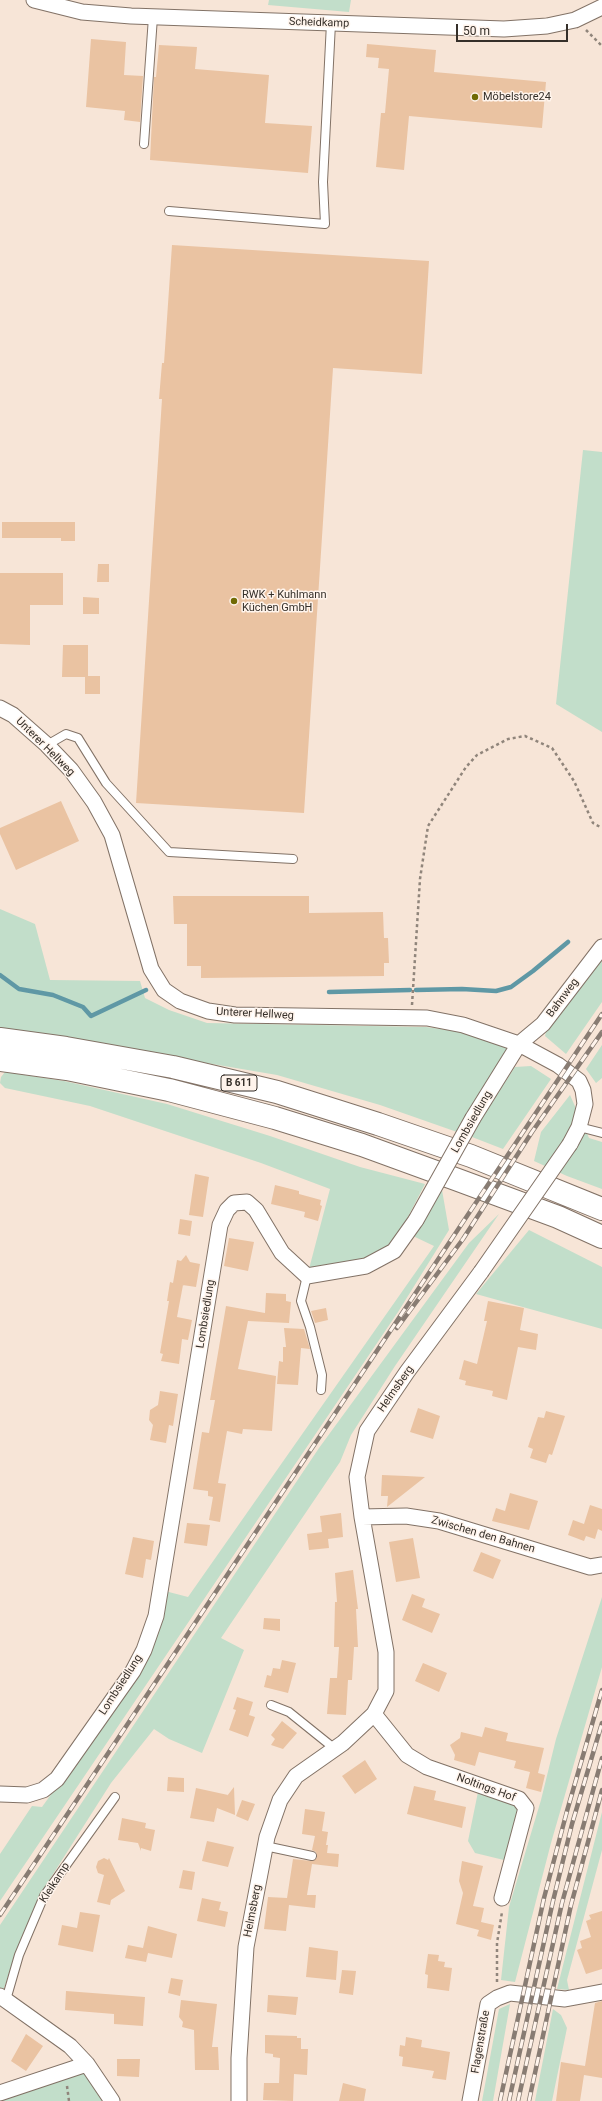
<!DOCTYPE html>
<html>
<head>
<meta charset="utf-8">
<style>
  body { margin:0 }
  #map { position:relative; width:602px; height:2101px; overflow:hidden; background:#f7e5d7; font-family:Roboto,sans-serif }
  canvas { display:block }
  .scale { position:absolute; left:456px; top:24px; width:112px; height:18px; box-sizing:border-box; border:2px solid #352f29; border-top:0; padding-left:5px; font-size:12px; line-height:14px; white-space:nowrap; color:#352f29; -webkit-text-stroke:3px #fff4ec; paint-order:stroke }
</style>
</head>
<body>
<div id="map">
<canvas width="602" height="2101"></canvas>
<div class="scale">50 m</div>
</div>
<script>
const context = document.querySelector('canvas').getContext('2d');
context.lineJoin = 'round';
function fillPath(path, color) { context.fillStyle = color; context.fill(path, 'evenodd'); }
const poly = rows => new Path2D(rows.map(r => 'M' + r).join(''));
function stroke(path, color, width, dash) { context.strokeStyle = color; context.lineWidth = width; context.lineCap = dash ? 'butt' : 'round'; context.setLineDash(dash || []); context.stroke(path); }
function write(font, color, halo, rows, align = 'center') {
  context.font = font + ' Roboto,sans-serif'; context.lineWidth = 3; context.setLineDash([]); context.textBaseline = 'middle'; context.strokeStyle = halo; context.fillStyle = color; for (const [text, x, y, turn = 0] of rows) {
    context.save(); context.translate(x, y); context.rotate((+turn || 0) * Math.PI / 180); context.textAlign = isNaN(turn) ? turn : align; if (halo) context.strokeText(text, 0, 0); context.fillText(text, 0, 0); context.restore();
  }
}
const green = poly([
  [269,0,351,0,349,12,268,5],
  [583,450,602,452,602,732,556,704],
  [0,909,35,924,50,980,140,981,145,998,169,1010,207,1023,426,1027,462,1032,508,1048,457,1132,380,1105,277,1075,0,1028],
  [602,955,602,1002,566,1054,545,1036,547,1028],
  [602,1045,602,1078,596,1083,586,1069],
  [531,1066,551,1079,503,1149,472,1137,481,1119,515,1067],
  [5,1072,64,1081,167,1104,270,1136,360,1167,425,1184,396,1240,374,1256,361,1260,309,1269,330,1189,261,1163,90,1106,5,1088,0,1083,1,1077],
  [570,1095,589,1138,602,1142,602,1189,567,1176,534,1161,541,1132],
  [442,1190,449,1230,398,1312,0,1901,0,1854,32,1806,42,1807,137,1674,165,1591,188,1597,434,1246,413,1236],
  [499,1214,395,1366,351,1435,340,1462,221,1638,244,1650,202,1753,169,1739,154,1729,111,1783,41,1893,16,1953,3,1991,0,1990,0,1925,319,1448,469,1243],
  [529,1230,602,1267,602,1329,476,1294],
  [602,1597,602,1667,551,1843,515,1982,501,1980,509,1907,541,1800,556,1739],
  [478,1792,516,1804,520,1814,508,1861,475,1853,468,1841],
  [602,1812,602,1850,567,1980,569,1990,557,1989],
  [510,2004,493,2101,482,2101,499,2009],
  [553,2009,561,2015,567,2028,552,2101,535,2101],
  [84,2072,106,2101,0,2101,0,2098]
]);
const stream = poly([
  [0,975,19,989,53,995,83,1007,91,1016,146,990],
  [416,990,462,989,496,991,511,987,533,971,568,942],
  [329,992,410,990]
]);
const building = poly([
  [91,39,126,42,124,75,143,76,140,122,124,120,125,111,86,107],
  [367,44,436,50,434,72,546,82,542,128,409,116,404,170,376,167,381,113,385,113,389,69,378,68,379,58,366,57],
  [159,45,197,47,195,69,269,75,265,123,312,126,308,173,150,160,154,77,156,77],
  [172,245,429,261,422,374,333,368,304,813,136,803,162,399,159,399,162,363,164,363],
  [2,522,75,522,75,541,61,541,61,538,2,538],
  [98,564,109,564,109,582,97,582],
  [0,573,63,573,63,605,30,605,30,645,0,644],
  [83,597,99,598,99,614,83,614],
  [63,645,88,645,88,676,100,676,100,694,85,694,85,677,62,677],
  [61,801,79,841,16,870,0,834,0,828],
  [173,896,309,896,309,913,383,912,384,938,388,938,389,963,384,963,384,976,201,978,201,966,187,966,187,924,174,924],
  [195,1174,209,1177,203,1217,189,1215],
  [275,1185,299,1191,299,1194,321,1200,320,1205,322,1206,318,1221,304,1217,305,1212,271,1204],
  [180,1219,192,1221,190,1236,178,1234],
  [229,1238,254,1242,248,1271,224,1266],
  [186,1255,190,1262,200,1264,196,1287,176,1284,183,1285,177,1317,192,1320,188,1340,182,1339,179,1364,161,1361,163,1354,160,1353,169,1301,167,1301,170,1282,173,1283,177,1260,181,1261],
  [266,1293,286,1294,286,1301,291,1302,289,1323,248,1321,238,1369,276,1376,272,1431,243,1429,242,1434,227,1431,218,1483,226,1484,220,1522,209,1520,213,1497,208,1496,208,1491,193,1489,202,1432,209,1433,215,1400,210,1400,226,1306,265,1313],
  [488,1301,524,1308,520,1330,538,1334,536,1350,518,1347,507,1400,492,1396,493,1391,465,1385,466,1381,459,1379,464,1360,477,1364,487,1321,484,1321],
  [326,1308,328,1320,315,1323,311,1311],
  [284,1328,304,1329,310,1349,301,1348,298,1385,277,1384,279,1361,283,1362,283,1347,286,1347],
  [160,1391,178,1394,173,1426,169,1425,166,1443,150,1440,153,1425,149,1420,150,1410,158,1405],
  [418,1408,440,1416,433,1439,410,1432],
  [546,1411,565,1416,552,1455,549,1454,546,1463,530,1458,533,1449,528,1447,538,1417,544,1418],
  [382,1475,406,1476,425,1477,387,1507,388,1496,381,1496],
  [510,1493,538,1501,529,1530,492,1521,496,1508,505,1511],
  [590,1505,602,1509,602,1531,598,1529,595,1539,586,1536,584,1541,568,1535,573,1520,584,1524],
  [341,1513,343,1537,328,1539,329,1548,309,1550,307,1534,322,1532,320,1516],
  [187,1523,210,1525,207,1546,184,1543],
  [133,1537,154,1541,151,1560,146,1559,143,1578,125,1574],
  [413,1538,420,1578,396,1582,389,1542],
  [481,1552,501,1560,493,1579,473,1571],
  [353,1570,358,1609,356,1609,358,1647,354,1647,352,1680,348,1680,346,1715,327,1714,330,1678,337,1678,339,1647,334,1647,335,1602,337,1602,335,1573],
  [412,1594,425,1599,422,1607,440,1614,432,1633,402,1620],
  [264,1618,280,1619,280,1631,263,1629],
  [282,1660,296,1663,288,1693,264,1687,267,1675,271,1676,273,1668,280,1669],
  [423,1663,447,1673,439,1692,415,1681],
  [237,1697,253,1702,249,1715,255,1717,248,1737,229,1730,236,1710,233,1709],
  [282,1721,297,1733,283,1749,271,1745,275,1739,271,1735],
  [485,1727,508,1733,506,1741,544,1748,538,1773,545,1775,541,1792,526,1788,530,1772,514,1768,516,1761,479,1752,475,1766,454,1760,455,1755,450,1745,460,1738,461,1732,482,1737],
  [365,1760,377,1779,355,1794,342,1776],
  [168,1777,184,1778,184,1792,167,1791],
  [414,1786,436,1791,434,1800,466,1807,462,1828,407,1814],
  [234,1787,235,1815,217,1808,214,1822,190,1818,196,1788,228,1795,227,1796],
  [242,1800,255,1804,248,1821,236,1816],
  [305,1809,325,1812,322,1831,328,1832,326,1845,328,1845,327,1853,339,1854,338,1867,312,1864,307,1895,316,1895,315,1908,289,1905,286,1931,264,1929,268,1897,287,1898,293,1859,311,1861,317,1858,316,1852,312,1850,315,1836,302,1834],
  [122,1818,146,1823,145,1828,155,1830,151,1851,141,1848,141,1851,138,1843,118,1840],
  [207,1841,234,1847,228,1867,202,1861],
  [104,1858,108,1860,109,1858,125,1891,111,1900,110,1905,97,1902,104,1875,98,1873,96,1867,98,1861],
  [462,1861,483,1866,473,1906,484,1908,481,1922,494,1925,491,1940,477,1936,479,1930,456,1924,463,1893,459,1881],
  [183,1870,195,1872,192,1890,179,1888],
  [202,1898,221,1902,219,1910,228,1912,225,1927,197,1921],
  [602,1911,602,1969,586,1974,577,1950,582,1948,580,1941,591,1937,586,1921,591,1919,589,1915],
  [80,1912,100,1915,93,1952,58,1945,62,1925,77,1928],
  [148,1926,177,1934,172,1958,148,1953,146,1962,125,1958,128,1945,143,1948],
  [309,1947,338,1951,336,1980,306,1977],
  [428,1954,439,1955,438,1961,445,1962,444,1967,452,1968,449,1991,427,1988,428,1975,425,1974],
  [342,1970,356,1971,353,1995,339,1993],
  [171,1978,183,1980,180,1996,168,1993],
  [66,1991,145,1997,143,2026,114,2024,114,2014,65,2010],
  [268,1995,298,1997,296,2015,267,2012],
  [181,2000,217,2004,212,2047,218,2047,219,2070,195,2070,194,2030,182,2027,183,2022,179,2017],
  [602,2001,602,2078,584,2075,580,2101,556,2101,561,2062,585,2066,595,2003],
  [26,2034,43,2046,26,2071,11,2061],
  [265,2035,297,2036,297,2038,301,2038,301,2049,308,2049,307,2075,294,2074,293,2101,263,2100,264,2083,279,2083,280,2058,273,2057,273,2054,265,2053],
  [406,2037,422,2040,421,2047,450,2052,446,2080,432,2078,434,2071,402,2066,403,2057,399,2056,400,2045,405,2046],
  [117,2059,140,2059,139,2077,117,2076],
  [343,2083,366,2089,364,2101,339,2101]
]);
const path = poly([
  [586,30,602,46],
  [412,1005,420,879,428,826,466,767,477,755,508,739,525,736,552,748,574,781,593,823,602,828],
  [497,1982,497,1943,502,1912],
  [67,2086,69,2101]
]);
const lane = poly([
  [144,144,153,17],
  [169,211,325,224,323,182,331,23],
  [47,745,66,734,78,738,106,783,169,852,293,859],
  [579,1127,602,1133],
  [307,1276,301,1301,310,1327,322,1375,321,1390],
  [271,1705,289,1712,335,1749],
  [265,1846,312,1856],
  [6,2000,19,1955,44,1896,115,1797]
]);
const street = poly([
  [34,0,82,12,131,16,504,29,547,26,575,20,602,7],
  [0,708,13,715,47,745,71,770,94,802,112,835,151,969,164,990,180,1001,208,1011,235,1015,427,1018,463,1025,519,1044,558,1065,579,1081,583,1090,585,1104,579,1127,570,1144],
  [473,1118,519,1044,543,1024,602,947],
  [362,1517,406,1516,439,1521,590,1567,602,1565],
  [374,1714,407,1755,427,1767,519,1799,526,1808,502,1898],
  [0,1794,27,1795,43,1790,57,1779,133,1671,144,1650,156,1616,220,1225,227,1210,234,1203,247,1202,256,1210,282,1253,307,1276,366,1266,394,1251,416,1220],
  [0,1996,70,2046,87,2064,112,2101],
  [0,2093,87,2064],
  [239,2101,239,2058,246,1947,267,1837,280,1800,296,1776,343,1743,374,1714,386,1691,386,1652,362,1517,357,1477,367,1431,407,1372,481,1272],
  [470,2101,488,2004,497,1998,510,1993,565,1999,602,1992]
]);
const highway = poly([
  [0,1039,66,1048,173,1067,277,1092,378,1124,471,1156,602,1209],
  [0,1060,67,1069,169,1090,275,1118,362,1145,458,1180,558,1217,602,1237]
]);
const rail = poly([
  [397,1328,463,1239,532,1132,602,1032],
  [0,1915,602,1014],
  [500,2101,544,1898,567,1811,602,1690],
  [509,2101,553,1901,572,1824,602,1723],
  [518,2101,562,1903,602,1758],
  [529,2101,571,1905,602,1790]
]);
const streetBridge = poly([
  [416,1220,473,1118],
  [481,1272,570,1144]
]);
const markers = [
  [475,97,4,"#706a04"],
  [234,601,4,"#706a04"]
];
const shields = [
  [239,1083,36]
];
const shieldNames = [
  ["B 611",239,1083]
];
const streetNames = [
  ["Scheidkamp",319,23,2],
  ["Unterer Hellweg",45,747,45],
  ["Bahnweg",563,998,-53],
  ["Unterer Hellweg",255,1014,3],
  ["Lombsiedlung",472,1122,-60],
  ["Lombsiedlung",206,1314,-81],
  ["Helmsberg",396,1389,-55],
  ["Zwischen den Bahnen",483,1535,16],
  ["Lombsiedlung",121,1685,-57],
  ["Noltings Hof",486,1788,20],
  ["Kleikamp",55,1883,-57],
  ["Helmsberg",253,1911,-79],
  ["Flagenstraße",481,2042,-80]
];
const poiNames = [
  ["Möbelstore24",483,97],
  ["RWK + Kuhlmann",242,595],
  ["Küchen GmbH",242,608]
];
fillPath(green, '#c2deca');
stroke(stream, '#5f98a5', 4.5);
fillPath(building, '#eac3a2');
stroke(lane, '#827266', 10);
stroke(street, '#827266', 17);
stroke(highway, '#827266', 24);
stroke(path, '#90857b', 2.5, [3, 3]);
stroke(lane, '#fff', 8);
stroke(street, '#fff', 15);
stroke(highway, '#fff', 22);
stroke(rail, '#887c73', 4.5);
stroke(rail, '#fff4ec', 3, [9]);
stroke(streetBridge, '#827266', 17, []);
stroke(streetBridge, '#fff', 15);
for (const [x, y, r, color] of markers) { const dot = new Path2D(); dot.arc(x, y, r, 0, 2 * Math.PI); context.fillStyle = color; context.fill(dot); stroke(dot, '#fff4ec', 1.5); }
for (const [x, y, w] of shields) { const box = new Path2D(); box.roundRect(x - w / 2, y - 8, w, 16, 3); context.fillStyle = '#fff4ec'; context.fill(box); stroke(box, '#352f29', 1); }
write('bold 10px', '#352f29', null, shieldNames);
write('11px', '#352f29', '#fff4ec', streetNames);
write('11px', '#352f29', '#fff4ec', poiNames, 'left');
</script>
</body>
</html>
